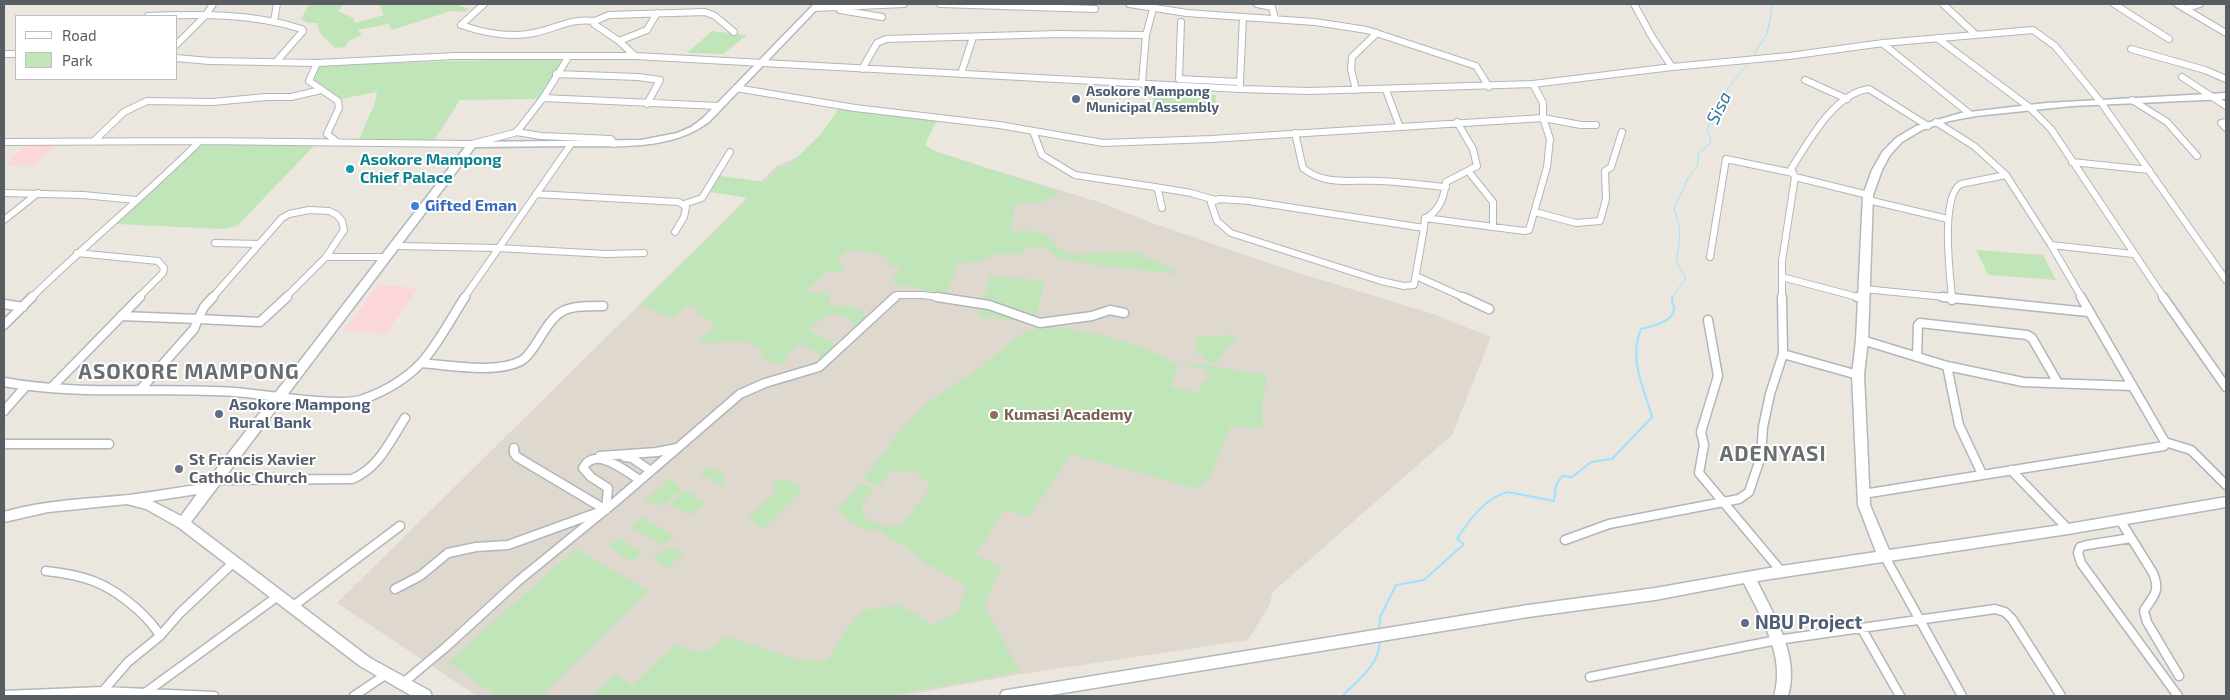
<!DOCTYPE html>
<style>
body{margin:0}
#map{position:relative;width:2230px;height:700px;overflow:hidden;background:#ece7de;font-family:"Exo 2",sans-serif}
canvas{display:block}
.frame{position:absolute;inset:0;border:5px solid #575d60;pointer-events:none}
.legend{position:absolute;left:15px;top:15px;width:162px;height:65px;box-sizing:border-box;background:#fff;border:1px solid #bcbebf;margin:0;padding:6px 9px;list-style:none;font-size:15px;color:#575d60}
.legend li{display:flex;align-items:center;gap:10px;height:25px}
.legend b{width:25px;border:1px solid #bcbebf}
</style>
<div id="map">
<canvas width="2230" height="700"></canvas>
<div class="frame"></div>
<ul class="legend">
<li><b style="height:6px;background:#fff"></b>Road</li>
<li><b style="height:14px;background:#c0e5b9"></b>Park</li>
</ul>
</div>
<script>
const c = document.querySelector('canvas').getContext('2d');
c.lineJoin = 'round';
function fill(path, color) {
  c.fillStyle = color;
  c.fill(path, 'evenodd');
}
function strokePath(path, color, width, dash) {
  c.strokeStyle = color;
  c.lineWidth = width;
  c.lineCap = dash ? 'butt' : 'round';
  c.setLineDash(dash || []);
  c.stroke(path);
}
function write(font, color, halo, rows, align = 'center') {
  c.font = font + ' "Exo 2",sans-serif';
  c.lineWidth = 4;
  c.setLineDash([]);
  c.textBaseline = 'middle';
  c.strokeStyle = halo;
  c.fillStyle = color;
  for (const [text, x, y, turn = 0] of rows) {
    c.save();
    c.translate(x, y);
    c.rotate((+turn || 0) * Math.PI / 180);
    c.textAlign = isNaN(turn) ? turn : align;
    if (halo) c.strokeText(text, 0, 0);
    c.fillText(text, 0, 0);
    c.restore();
  }
}
fill(new Path2D(`
 M 798,157 L 994,170 L 1102,203 L 1155,224 L 1286,269 L 1433,314 L 1491,337 L 1452,435 L 1273,592 L 1269,606 L 1248,640 L 1015,675 L 901,696 L 477,696 L 337,603 L 731,214 L 776,166 Z`), '#ded8cf');
fill(new Path2D(`
 M 27,144 L 57,144 L 34,165 L 6,165 Z
 M 378,285 L 418,288 L 386,334 L 345,330 Z`), '#fbd7da');
fill(new Path2D(`
 M 307,4 L 344,4 L 338,11 L 353,18 L 355,23 L 384,15 L 379,4 L 454,4 L 469,9 L 465,12 L 451,11 L 392,30 L 388,24 L 358,30 L 362,35 L 349,41 L 345,47 L 335,48 C 327,40 317,34 318,23 L 308,23 L 301,19 L 308,6 Z
 M 712,31 L 747,35 L 723,54 L 687,53 Z
 M 563,58 L 540,99 L 460,100 L 433,142 L 358,141 L 375,103 L 377,92 L 341,99 L 317,85 L 313,75 L 321,65 Z
 M 1155,91 L 1216,95 L 1215,112 L 1152,109 Z
 M 839,108 L 937,120 L 925,145 L 935,151 L 1061,192 L 1046,201 L 1014,205 L 1011,231 L 1035,231 L 1050,237 C 1064,263 1089,253 1114,252 C 1124,251 1135,253 1145,254 L 1146,258 L 1159,262 L 1178,274 L 1089,264 L 1057,257 L 1045,248 L 1024,248 L 1022,255 L 996,254 L 982,261 L 958,264 L 946,295 L 928,293 L 915,286 L 901,287 L 892,281 L 901,267 L 889,265 L 886,256 L 871,252 L 847,250 L 837,262 L 845,267 L 842,272 L 828,271 L 806,291 L 830,295 L 828,306 L 850,306 L 863,312 L 869,325 L 857,328 C 840,307 825,310 810,331 L 842,348 L 839,355 L 821,361 L 818,352 L 799,343 L 786,356 L 788,361 C 780,369 769,360 760,356 L 763,351 C 741,331 716,350 698,340 L 714,328 L 710,320 L 699,313 L 698,309 L 688,306 L 671,318 L 640,305 L 749,198 L 710,192 L 720,176 L 766,182 L 778,168 L 788,166 L 822,133 Z
 M 202,143 L 315,145 L 237,226 L 223,229 L 116,224 Z
 M 1976,250 L 2043,255 L 2056,280 L 1988,275 Z
 M 990,276 L 1045,281 L 1035,322 L 978,317 Z
 M 1043,325 C 1089,331 1137,340 1178,365 L 1171,387 L 1199,393 L 1203,380 L 1210,380 L 1210,377 L 1206,376 L 1207,370 L 1187,366 L 1188,364 L 1205,365 L 1267,375 L 1262,409 L 1263,428 L 1231,426 L 1209,478 L 1197,489 L 1071,454 L 1029,517 L 1004,510 L 975,556 L 1002,567 L 984,605 L 1020,672 L 886,696 L 591,696 L 617,674 L 632,685 L 677,643 C 700,658 706,654 725,636 L 795,659 L 827,661 L 848,628 L 863,610 L 900,605 L 933,625 L 958,612 L 966,586 L 926,563 L 901,543 L 890,539 L 883,532 L 864,529 L 850,522 L 838,510 L 860,484 L 874,489 L 861,505 L 863,507 L 862,510 L 866,514 L 863,518 L 888,527 L 903,524 L 931,487 L 927,485 L 929,481 L 919,477 L 920,474 L 909,470 L 907,473 L 892,470 L 879,486 L 863,480 C 881,456 899,430 921,409 C 939,392 963,381 983,365 C 1003,350 1018,331 1043,325 Z
 M 1227,335 L 1237,337 L 1216,362 L 1217,364 L 1206,362 L 1202,354 L 1196,353 L 1196,337 Z
 M 707,467 L 723,473 L 725,488 L 700,474 Z
 M 670,479 L 683,488 L 662,506 L 654,502 L 650,505 L 644,502 Z
 M 779,479 L 790,481 L 799,486 L 800,492 L 763,529 L 748,518 L 777,491 L 772,482 Z
 M 685,490 L 706,503 L 690,515 L 669,505 Z
 M 642,517 L 675,537 L 663,545 L 631,528 Z
 M 619,538 L 642,553 L 632,562 L 609,547 Z
 M 670,546 L 684,553 L 667,569 L 653,558 Z
 M 576,549 L 649,591 L 541,696 L 496,696 L 448,662 Z`), '#c0e5b9');
strokePath(new Path2D(`
 M 1752,58 L 1767,34 L 1773,4
 M 1672,298 L 1686,278 L 1676,261 C 1680,241 1682,228 1674,209 L 1688,178 L 1698,165 L 1698,154 L 1710,143 L 1711,138 L 1707,132 L 1710,121 L 1722,108 L 1723,97 L 1729,87 L 1749,62`), '#9be3ff', 1);
strokePath(new Path2D(`
 M 1379,631 L 1380,617 L 1396,585 L 1424,580 L 1464,544 L 1457,539 C 1469,520 1485,498 1508,492 L 1554,501 L 1556,485 L 1562,476 L 1572,477 L 1591,462 L 1612,459 L 1652,417 C 1644,387 1628,360 1641,329 C 1650,327 1674,322 1674,309 C 1674,304 1671,302 1672,297
 M 1342,696 C 1359,679 1380,665 1380,639`), '#9be3ff', 2);
const streetFar1 = new Path2D(`
 M 484,4 L 461,25 C 484,33 510,38 534,33 C 558,28 570,18 595,21
 M 940,4 L 1095,9
 M 1129,4 L 1187,13 L 1243,17 L 1240,82
 M 1257,4 L 1272,7 L 1275,19
 M 1634,4 L 1652,37 L 1672,67
 M 1943,4 L 1975,34
 M 2114,4 L 2169,39
 M 2177,4 L 2226,33
 M 815,8 L 904,4
 M 2187,8 L 2200,4
 M 840,10 L 882,17
 M 148,16 C 200,14 252,13 302,29 L 303,31 L 276,62
 M 1243,17 L 1315,22 L 1367,30 L 1476,66 L 1489,87
 M 274,21 L 277,4
 M 1181,22 L 1179,79 L 1240,82 L 1240,87
 M 1937,38 L 2029,107 L 2051,129 L 2164,298
 M 619,41 L 647,30 L 657,13
 M 1882,43 L 1970,114
 M 176,45 L 206,15 L 213,4
 M 2131,49 L 2205,70 L 2226,79
 M 4,54 L 16,54
 M 635,56 L 619,41 L 594,24 L 595,21 L 609,15 L 705,12 L 715,16 L 734,32
 M 176,58 L 210,61 L 317,63 L 455,56 L 635,56 L 1240,89 L 1309,91 L 1533,84 L 1672,67 L 1789,56 L 1883,43 L 2033,30 L 2055,46 L 2100,101 L 2226,280
 M 317,63 L 309,81 L 338,101 L 339,108 L 327,134 L 336,141
 M 862,69 L 877,43 L 886,39 L 1058,34 L 1146,35
 M 556,74 L 638,77 L 660,80 L 647,104
 M 961,74 L 973,37
 M 2182,77 L 2226,106
 M 1805,80 L 1847,99
 M 1142,83 L 1146,35 L 1153,9
 M 736,88 L 855,108 L 999,125 L 1103,143 L 1211,139 L 1543,118 L 1581,125 L 1596,125
 M 1356,90 L 1351,69 L 1352,57 L 1377,33
 M 1386,90 L 1399,125
 M 543,98 L 719,106
 M 2132,100 L 2167,122 L 2197,156
 M 1936,122 L 1974,146 L 2006,175 L 2051,245 L 2082,298
 M 2226,122 L 2221,123 L 2226,128
 M 1033,131 L 1042,155 L 1075,175 L 1155,187 L 1158,190 L 1162,208
 M 516,132 L 541,136 L 611,139 L 614,144
 M 1295,133 L 1303,168 C 1326,187 1353,179 1381,181 C 1402,182 1424,185 1446,187
 M 4,142 L 200,141 L 472,144 L 514,133 L 519,129 L 543,98 L 569,56
 M 93,142 L 124,112 L 147,101 L 213,102 L 266,97 L 291,97 L 321,90
 M 2072,162 L 2149,170
 M 1469,172 L 1493,202 L 1493,227
 M 1795,177 L 1868,195
 M 1155,187 L 1191,193 L 1215,200
 M 4,193 L 83,195 L 136,200
 M 536,194 L 679,202 L 686,207 L 684,217 L 675,232
 M 1219,199 L 1249,201 L 1424,228 L 1414,285 L 1404,286 L 1381,281 L 1231,233 L 1217,221 L 1211,203 Z
 M 1868,200 L 1948,219
 M 684,204 L 702,198 L 730,152
 M 1535,212 L 1576,223 L 1600,221 L 1606,199 L 1605,171 L 1611,167 L 1622,132
 M 1425,218 L 1524,231 L 1529,230 L 1547,167 L 1550,139 L 1543,118 L 1543,103 L 1533,84
 M 1426,218 C 1440,210 1444,197 1446,182 L 1477,166 L 1473,149 L 1457,122
 M 4,220 L 38,193
 M 1424,228 L 1425,218
 M 215,243 L 259,244
 M 2051,245 L 2133,254
 M 397,246 L 498,248 L 606,254 L 644,253
 M 77,253 L 158,261 L 164,268 L 163,273 L 138,298
 M 326,257 L 387,257
 M 1710,257 L 1726,159 L 1793,173
 M 1416,276 L 1465,298
 M 1782,277 L 1861,298
 M 1864,289 L 1955,298
 M 31,298 C 86,244 146,195 200,141
 M 212,298 L 282,218 L 289,214 L 309,210 L 329,211 L 337,215 L 342,221 L 344,230 L 326,257 L 285,298
 M 464,298 L 571,144
 M 893,298 L 897,295 L 923,295 L 945,298
 M 1782,298 L 1782,261 L 1795,177 L 1791,169 C 1808,143 1834,93 1869,89 L 1928,126
 M 1952,298 C 1950,275 1940,196 1961,184 L 2006,175`);
const street = new Path2D(`
 M 937,297 L 989,305 L 1040,323 L 1092,316 L 1110,310 L 1124,313
 M 1463,297 L 1489,309
 M 1857,297 L 1864,299
 M 1943,297 L 2088,312
 M 1952,297 L 1952,300
 M 2163,297 L 2226,387
 M 4,304 L 23,307
 M 121,316 L 198,319
 M 198,319 L 260,322 L 287,297
 M 198,319 L 204,307 L 213,297
 M 1708,320 L 1718,376 L 1701,432 L 1704,445 L 1699,473 L 1781,571
 M 4,325 L 32,297
 M 1862,340 L 1947,366 L 2023,382 L 2132,386
 M 1783,354 L 1858,375
 M 1917,357 L 1918,325 L 1920,323 L 2027,335 L 2032,338 L 2058,383
 M 421,363 C 448,365 496,374 521,361 C 527,358 532,350 536,344 C 558,308 561,306 603,306
 M 1947,366 L 1959,425 L 1982,474
 M 4,382 C 80,396 158,387 235,392 C 263,394 341,408 363,399 C 384,392 406,379 421,363 C 437,346 452,317 465,297
 M 52,387 L 140,297
 M 140,390 L 194,329 L 198,319
 M 4,411 L 26,386
 M 2165,442 L 2191,450 L 2226,485
 M 4,444 L 109,444
 M 514,448 L 514,453 L 517,457 L 606,510 L 608,488 L 591,477 L 583,468 C 595,445 625,471 640,480
 M 600,456 L 657,452 L 677,448
 M 625,457 L 632,458 L 651,471
 M 2011,470 L 2068,529
 M 215,480 L 352,479 C 379,468 390,441 405,418
 M 1863,494 L 2164,446 L 2165,442 L 2081,297
 M 2120,520 L 2153,573 C 2161,593 2153,595 2144,611 L 2147,622 L 2179,676
 M 2131,538 L 2087,545 L 2080,547 L 2078,553 L 2081,563 L 2178,696
 M 1565,540 L 1609,524 L 1739,499 L 1749,492 L 1761,456 L 1763,427 L 1770,394 L 1783,354 L 1782,297
 M 1885,557 L 1962,696
 M 46,571 C 85,575 108,583 137,609 C 146,617 154,625 160,636
 M 395,589 L 420,576 L 448,553 L 476,547 L 508,545 L 599,512
 M 292,607 L 400,526
 M 1862,629 L 1900,696
 M 1590,677 L 1777,640 L 1995,609 L 2005,612 L 2012,619 L 2061,696
 M 403,683 L 446,647 L 517,582 L 615,502 L 740,394 L 765,383 L 819,367 L 895,297
 M 103,691 L 128,662 L 160,636 L 180,613 L 234,562
 M 145,693 L 278,596
 M 4,695 L 103,691 L 214,696
 M 354,696 L 385,675`);
const secondary = new Path2D(`
 M 814,4 L 822,4 L 709,122 C 670,151 618,146 571,146 C 539,146 507,147 475,147 L 191,522 L 370,658 L 430,691 L 432,696 L 412,696 L 360,666 L 178,527 L 146,509 L 127,504 L 48,512 L 4,522 L 4,512 C 45,500 87,499 129,495 C 154,492 180,487 205,484 L 469,142 L 641,140 L 677,133 L 691,127 L 703,118 ZM 197,494 L 181,516 L 152,501 Z
 M 2226,93 L 2226,99 L 2072,106 L 1976,116 L 1949,121 L 1922,130 L 1902,142 L 1890,155 L 1882,170 L 1873,195 L 1868,340 L 1864,375 L 1870,505 L 1889,550 L 2068,524 L 2226,497 L 2226,507 L 2068,534 L 1757,581 C 1774,616 1800,656 1788,696 L 1774,696 C 1786,656 1761,618 1744,583 L 1655,600 L 1528,617 L 1045,696 L 1000,696 L 1002,691 L 1007,690 L 1528,605 L 1655,588 L 1781,566 L 1876,552 L 1858,505 L 1852,375 L 1856,340 L 1863,195 L 1872,170 L 1883,151 L 1896,138 L 1916,126 L 1961,113 L 2046,103 Z`);
strokePath(streetFar1, '#b2b6ba', 8);
strokePath(street, '#b2b6ba', 11);
strokePath(secondary, '#b2b8bc', 3);
strokePath(streetFar1, '#fff', 6);
strokePath(street, '#fff', 8);
fill(secondary, '#fff');
for (const [x, y, r, color] of [
 [1076,99,5,"#5c6f8a"],
 [350,169,5,"#0f9aa8"],
 [415,206,5,"#3f7fe0"],
 [219,414,5,"#5c6f8a"],
 [994,415,5,"#8d6e63"],
 [179,469,5,"#6b7280"],
 [1745,623,5,"#5c6f8a"]
]) {
  const dot = new Path2D();
  dot.arc(x, y, r, 0, 2 * Math.PI);
  c.fillStyle = color;
  c.fill(dot);
  strokePath(dot, '#fff', 2);
}
write('bold 14px', '#4e5e75', '#fff', [
 ["Asokore Mampong",1086,91],
 ["Municipal Assembly",1086,107]
], 'left');
write('bold 16px', '#0d838f', '#fff', [
 ["Asokore Mampong",360,160],
 ["Chief Palace",360,178]
], 'left');
write('bold 16px', '#366cbe', '#fff', [
 ["Gifted Eman",425,206]
], 'left');
write('bold 16px', '#4e5e75', '#fff', [
 ["Asokore Mampong",229,405],
 ["Rural Bank",229,423]
], 'left');
write('bold 16px', '#785e54', '#fff', [
 ["Kumasi Academy",1004,415]
], 'left');
write('bold 16px', '#5b616d', '#fff', [
 ["St Francis Xavier",189,460],
 ["Catholic Church",189,478]
], 'left');
write('italic 18px', '#3379a1', '#fff', [
 ["Sisa",1719,108,-64]
]);
write('bold 19px', '#4e5e75', '#fff', [
 ["NBU Project",1755,623]
], 'left');
c.letterSpacing = '1px';
write('bold 21px', '#686f72', '#fff', [
 ["ASOKORE MAMPONG",189,372],
 ["ADENYASI",1773,454]
]);
c.letterSpacing = '0px';
</script>
